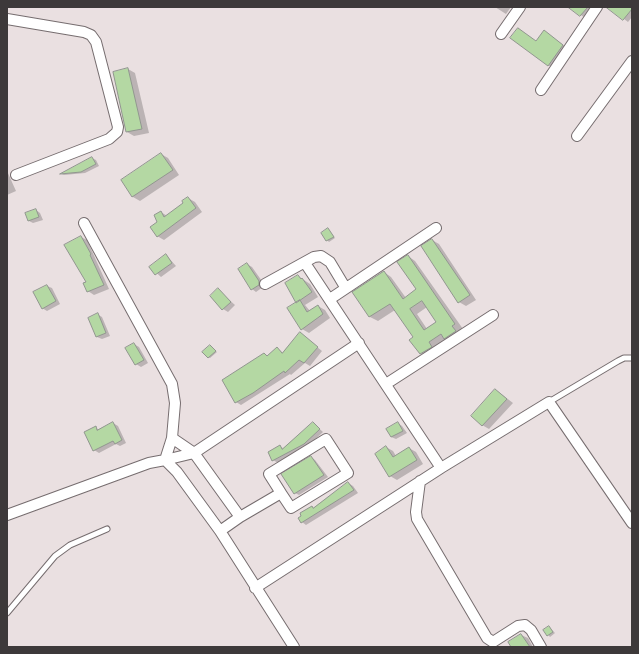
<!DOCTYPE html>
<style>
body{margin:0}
#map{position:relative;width:639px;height:654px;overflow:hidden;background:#eae0e1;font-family:"Noto Sans",sans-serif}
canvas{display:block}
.frame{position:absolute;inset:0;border:8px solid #3d393a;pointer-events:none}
</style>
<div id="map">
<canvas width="639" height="654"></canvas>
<div class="frame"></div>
</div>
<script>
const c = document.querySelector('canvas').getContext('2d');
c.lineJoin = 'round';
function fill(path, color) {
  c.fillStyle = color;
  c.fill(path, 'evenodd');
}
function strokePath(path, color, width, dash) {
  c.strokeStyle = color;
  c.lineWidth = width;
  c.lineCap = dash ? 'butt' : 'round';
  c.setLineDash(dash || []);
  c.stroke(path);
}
fill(new Path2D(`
 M 495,7 L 511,7 L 506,14 Z
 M 570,7 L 594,7 L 585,18 Z
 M 608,7 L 632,7 L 632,17 L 628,22 Z
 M 551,36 L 570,50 L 555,70 L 548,65 L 536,42 Z
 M 128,69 L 135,73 L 149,133 L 134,136 L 127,132 L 114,72 Z
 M 161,154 L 168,158 L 179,175 L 140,201 L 133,197 L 122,180 Z
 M 92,158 L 96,160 L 99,166 L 85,173 L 64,175 L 61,174 Z
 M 7,171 L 16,191 L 7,195 Z
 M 188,198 L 195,202 L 202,212 L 164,240 L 157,236 L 161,212 L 167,216 L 184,203 Z
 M 36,210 L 40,213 L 43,220 L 33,223 L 29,221 Z
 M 328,229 L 335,238 L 329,242 L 327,240 Z
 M 81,237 L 87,240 L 109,289 L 94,295 L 88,291 Z
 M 432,240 L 439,244 L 476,300 L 466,306 L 459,302 Z
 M 166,255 L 176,266 L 161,277 L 150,267 Z
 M 408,256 L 415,261 L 463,329 L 429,358 L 421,353 L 414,337 L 395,310 L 378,321 L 370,317 L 354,292 L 384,272 L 391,277 L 406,298 L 417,290 ZM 427,307 L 438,322 L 427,329 L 417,314 Z
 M 247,264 L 252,267 L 264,284 L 263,287 L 256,292 L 252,289 Z
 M 298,276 L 310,284 L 318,297 L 305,305 L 310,311 L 318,306 L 325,310 L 330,318 L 309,333 L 302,329 L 289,309 L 298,303 Z
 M 47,286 L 52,288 L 60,304 L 47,311 L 42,308 Z
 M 218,290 L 235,305 L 228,312 L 223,309 Z
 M 97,314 L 102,317 L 110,336 L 102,339 L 97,337 L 89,318 Z
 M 300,333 L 322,351 L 310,366 L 305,363 L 291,375 L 290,374 L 241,405 L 236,402 L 265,354 L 268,356 L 277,348 L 283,353 Z
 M 134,344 L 139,347 L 148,363 L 141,367 L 136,364 Z
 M 210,346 L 217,352 L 210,358 L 208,357 Z
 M 496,390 L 513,403 L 489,429 L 482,425 Z
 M 113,423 L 118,426 L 126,443 L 120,446 L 116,444 L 99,453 L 94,450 L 96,428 L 100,430 Z
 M 313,423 L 323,432 L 308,446 L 278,463 L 273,460 L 280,446 L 284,449 Z
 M 398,423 L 402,426 L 407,433 L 396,439 L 391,437 Z
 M 386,447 L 393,451 L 396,456 L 409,448 L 416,452 L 423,464 L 397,480 L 390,476 Z
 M 311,457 L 315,460 L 328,477 L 299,495 L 295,493 Z
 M 348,483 L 353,486 L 358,493 L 306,525 L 302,522 L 312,507 L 314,508 Z
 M 549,627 L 555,633 L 550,637 L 544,630 Z
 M 521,635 L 528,638 L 533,647 L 512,647 Z`), '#0003');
const building = new Path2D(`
 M 568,7 L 588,7 L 580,16 Z
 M 606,7 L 632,7 L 632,9 L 623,20 Z
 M 518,28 L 536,41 L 544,30 L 563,45 L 548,66 L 510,38 Z
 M 128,68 L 142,129 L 126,132 L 113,72 Z
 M 161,153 L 173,170 L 132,197 L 121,180 Z
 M 92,157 L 96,164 L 81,172 L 60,174 Z
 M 188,197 L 196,208 L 157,237 L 150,227 L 157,222 L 154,215 L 161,211 L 164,217 L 183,203 L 182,201 Z
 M 36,209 L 39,217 L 28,221 L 25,213 Z
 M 328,228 L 334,237 L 326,241 L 321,233 Z
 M 81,236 L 91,254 L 90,255 L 104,285 L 87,292 L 83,283 L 86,282 L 64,245 Z
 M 432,239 L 470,295 L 458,303 L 421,246 Z
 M 166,254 L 172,263 L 155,275 L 149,267 Z
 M 408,255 L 455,324 L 452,326 L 456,331 L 444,339 L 441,334 L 429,342 L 432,347 L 420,354 L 409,340 L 413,337 L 390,304 L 369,317 L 352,292 L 384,271 L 403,299 L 416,289 L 397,262 ZM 422,301 L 436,322 L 424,330 L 410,309 Z
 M 247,263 L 259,281 L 259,285 L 251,290 L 238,269 Z
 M 298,275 L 301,279 L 302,278 L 312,292 L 296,303 L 285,283 Z
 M 47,285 L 56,301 L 42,309 L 33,292 Z
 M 218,288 L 231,302 L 222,310 L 210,296 Z
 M 300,300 L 307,312 L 318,305 L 323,314 L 301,330 L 287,308 Z
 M 98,313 L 106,333 L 96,337 L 88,318 Z
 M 300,332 L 318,347 L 304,363 L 299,360 L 285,373 L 284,371 L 253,393 L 235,403 L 222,380 L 264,353 L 267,356 L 277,347 L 282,353 Z
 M 134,343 L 144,360 L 135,365 L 125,348 Z
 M 210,345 L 216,351 L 208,358 L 202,352 Z
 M 495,389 L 507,399 L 482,426 L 471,416 Z
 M 113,422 L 122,440 L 115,444 L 113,441 L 93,451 L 84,432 L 96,426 L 97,430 Z
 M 313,422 L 320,429 L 304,444 L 272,461 L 268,452 L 280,445 L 282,449 Z
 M 398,422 L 403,431 L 391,437 L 386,429 Z
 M 386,446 L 393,457 L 409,447 L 417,460 L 389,477 L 375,454 Z
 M 311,456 L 324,475 L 294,494 L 281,474 Z
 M 348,482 L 354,490 L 301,523 L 298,518 L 301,516 L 300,513 L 312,506 L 313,508 Z
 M 549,626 L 553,632 L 547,636 L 543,630 Z
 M 521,634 L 530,647 L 511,647 L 508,642 Z`);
fill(building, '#b4d8a3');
strokePath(building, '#91968f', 1);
const lane = new Path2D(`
 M 549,402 L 618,361 L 624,358 L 632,358
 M 7,613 L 55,556 L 70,545 L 107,529`);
const street = new Path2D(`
 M 7,19 L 84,32 L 91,35 L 96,42 L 118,127 L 117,132 L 109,139 L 16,175
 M 501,34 L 520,7
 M 541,90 L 597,7
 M 577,136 L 632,61
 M 84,223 L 172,384 L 175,403 L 172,438
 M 305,263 L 441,468
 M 265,284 L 314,257 L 321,256 L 330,262 L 345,287
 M 330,299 L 436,228
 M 386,384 L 493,315
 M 165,460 L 172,438 L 194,453 L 240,517 L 281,493 L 291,508 L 348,473 L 326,439 L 269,474 L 281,493
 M 165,460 L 194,453 L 359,343
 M 420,481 L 416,512 L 417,519 L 487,638 L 493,642 L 518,626 L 525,625 L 531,630 L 541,647
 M 7,515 L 149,463 L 165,460 L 177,472 L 220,531 L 294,647
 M 220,531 L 240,517
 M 255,588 L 441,468 L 549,402 L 632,523`);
strokePath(lane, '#766d6f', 7);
strokePath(street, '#766d6f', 12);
strokePath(lane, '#fff', 5);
strokePath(street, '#fff', 10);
</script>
